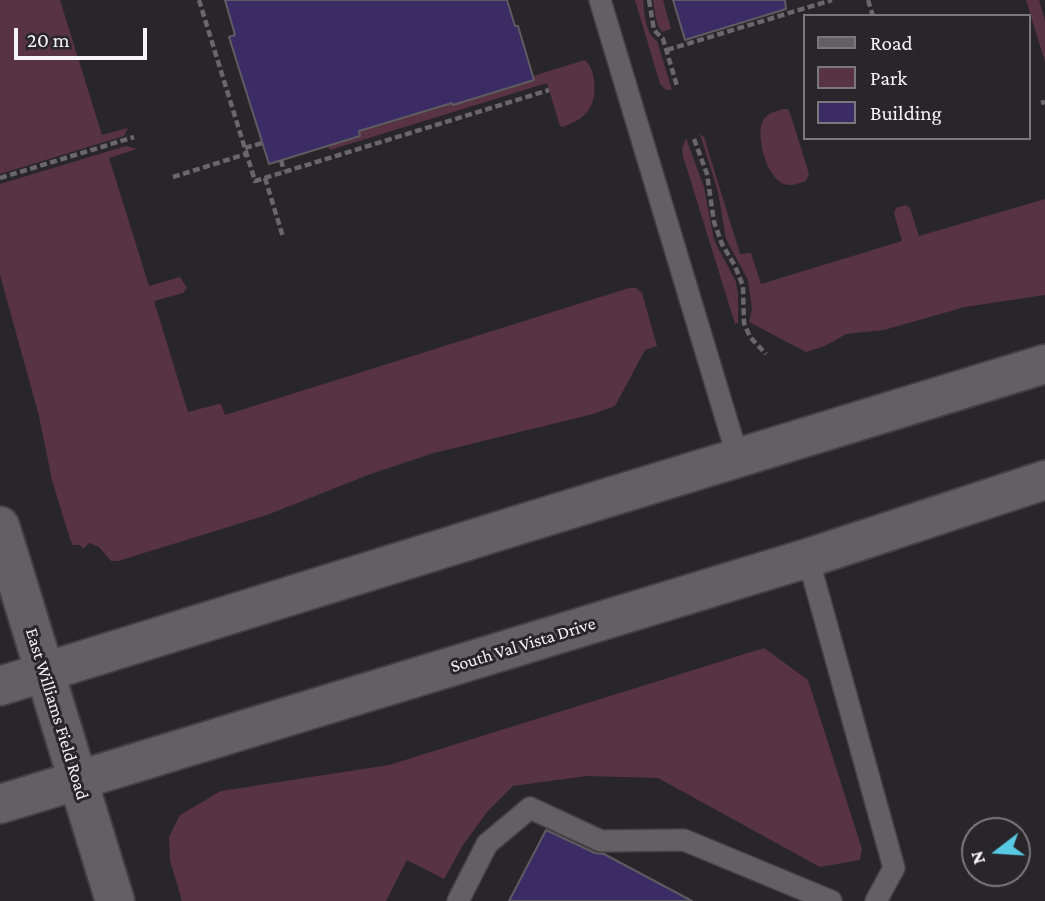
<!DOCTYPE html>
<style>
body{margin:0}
#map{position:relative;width:1045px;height:901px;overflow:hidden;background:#29262b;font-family:"Crimson Pro",serif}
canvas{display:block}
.legend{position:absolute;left:803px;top:14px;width:228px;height:126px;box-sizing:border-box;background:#29262b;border:2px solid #7b787d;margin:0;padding:9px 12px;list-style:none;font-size:21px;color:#f6f4f7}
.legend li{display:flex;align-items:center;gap:14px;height:35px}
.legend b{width:35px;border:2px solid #7b787d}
.north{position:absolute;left:961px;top:817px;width:70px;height:70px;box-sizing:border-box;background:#29262b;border:2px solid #7b787d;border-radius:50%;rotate:253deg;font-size:19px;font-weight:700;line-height:28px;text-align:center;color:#f6f4f7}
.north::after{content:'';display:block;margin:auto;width:24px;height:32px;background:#58c9e3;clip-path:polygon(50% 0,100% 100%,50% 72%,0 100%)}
.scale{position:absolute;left:14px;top:28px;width:133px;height:32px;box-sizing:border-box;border:4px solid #f6f4f7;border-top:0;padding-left:9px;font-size:21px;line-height:24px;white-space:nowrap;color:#f6f4f7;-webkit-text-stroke:5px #29262b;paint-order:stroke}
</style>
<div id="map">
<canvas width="1045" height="901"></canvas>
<ul class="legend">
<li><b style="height:9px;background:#636065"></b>Road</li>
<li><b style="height:19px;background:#583344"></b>Park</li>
<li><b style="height:19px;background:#3c2c66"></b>Building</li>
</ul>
<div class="north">N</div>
<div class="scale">20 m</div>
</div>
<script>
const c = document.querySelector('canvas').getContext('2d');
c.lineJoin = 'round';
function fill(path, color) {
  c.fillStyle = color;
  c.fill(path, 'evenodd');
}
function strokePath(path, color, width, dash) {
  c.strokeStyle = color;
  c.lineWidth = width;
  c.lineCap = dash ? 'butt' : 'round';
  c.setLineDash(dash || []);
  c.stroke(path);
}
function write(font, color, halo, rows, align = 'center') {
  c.font = font + ' "Crimson Pro",serif';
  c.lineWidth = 6;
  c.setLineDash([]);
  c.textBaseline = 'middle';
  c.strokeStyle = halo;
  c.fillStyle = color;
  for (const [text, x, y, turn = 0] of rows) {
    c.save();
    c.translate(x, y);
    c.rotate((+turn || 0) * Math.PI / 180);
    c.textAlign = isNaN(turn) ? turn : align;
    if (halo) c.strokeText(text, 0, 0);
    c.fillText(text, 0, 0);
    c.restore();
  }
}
fill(new Path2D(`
 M 0,0 L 60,0 L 102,135 L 128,128 L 124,136 L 0,174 Z
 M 635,0 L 643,0 C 645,15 645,32 657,41 L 672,90 L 666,90 L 660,84 Z
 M 653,0 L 663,0 L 671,29 L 662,32 C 655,23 655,11 653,0 Z
 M 1026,0 L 1039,0 L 1045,21 L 1045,62 Z
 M 585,60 C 597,71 598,100 587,112 C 581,120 572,123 563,127 L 560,126 L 547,83 L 330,150 L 328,145 L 359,131 L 452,103 L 453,105 L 534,80 L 533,76 Z
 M 784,109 L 788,109 L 790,113 L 809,174 L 806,181 C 799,183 791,187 784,184 C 767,179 754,133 764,119 C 769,112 777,111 784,109 Z
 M 700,134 L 704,137 L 740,254 L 751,253 L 761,284 L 902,241 L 894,213 L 896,208 L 906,205 L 910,208 L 919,236 L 1045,199 L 1045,295 L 965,307 L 884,330 L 846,334 L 825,346 L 806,352 L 749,322 L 752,309 L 748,280 L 726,239 L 718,192 Z
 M 686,138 L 704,187 L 714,240 L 736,282 L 738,295 L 738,323 L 735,324 L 683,156 L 682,148 Z
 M 126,146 L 137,149 L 109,158 L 149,286 L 180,277 L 187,288 L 183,293 L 154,301 L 188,412 L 218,404 L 221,404 L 225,415 L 629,288 L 636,288 L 642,293 L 657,346 L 645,350 L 615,406 L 593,414 L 434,453 L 368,475 L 267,515 L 118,561 L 111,561 L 99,547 L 89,543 L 83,549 L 80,545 L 73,545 L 70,539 L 52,480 L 39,416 L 0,275 L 0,184 Z
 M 764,648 L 808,680 L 862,849 L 860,860 L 820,867 L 658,778 L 587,776 L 513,786 L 487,812 L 463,845 L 444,879 L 407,860 L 386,901 L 182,901 L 170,860 L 169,837 L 180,815 L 221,791 L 389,765 Z`), '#583344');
const building = new Path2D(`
 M 225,0 L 507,0 L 515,26 L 518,26 L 534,80 L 453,105 L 452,103 L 359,131 L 360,136 L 269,164 L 229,37 L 235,35 Z
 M 673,0 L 785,0 L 786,9 L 685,40 Z
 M 546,830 L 595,853 L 604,854 L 692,901 L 509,901 Z`);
fill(building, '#3c2c66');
strokePath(building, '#5d5c61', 2);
const lane = new Path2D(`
 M 600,0 L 738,458
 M 808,558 L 894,868 L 876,901
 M 458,901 L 487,844 L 530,808 L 601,841 L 684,840 L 831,901`);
const secondary = new Path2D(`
 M 0,526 L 115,901
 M 0,686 L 528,522 L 1045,364
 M 0,804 L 808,558 L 1045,480`);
strokePath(lane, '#444145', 24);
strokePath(secondary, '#444145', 42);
strokePath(new Path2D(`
 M 199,0 L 255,181 L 549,90
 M 649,0 L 654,30 L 663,39 L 677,86
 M 868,0 L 873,16
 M 667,50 L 832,0
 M 1041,103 L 1045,102
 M 694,139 L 707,174 L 714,222 L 722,244 L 735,266 L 743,286 L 744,323 L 750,337 L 766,354
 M 245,148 L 262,143
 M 281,160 L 284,171
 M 173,177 L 246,154
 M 0,178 L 134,137
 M 265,178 L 283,237`), '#6a676c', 4.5, [7, 3.5]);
strokePath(lane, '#636065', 21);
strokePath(secondary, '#636065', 38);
write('18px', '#f6f4f7', '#29262b', [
 ["South Val Vista Drive",523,645,-17],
 ["East Williams Field Road",57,714,73]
]);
</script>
